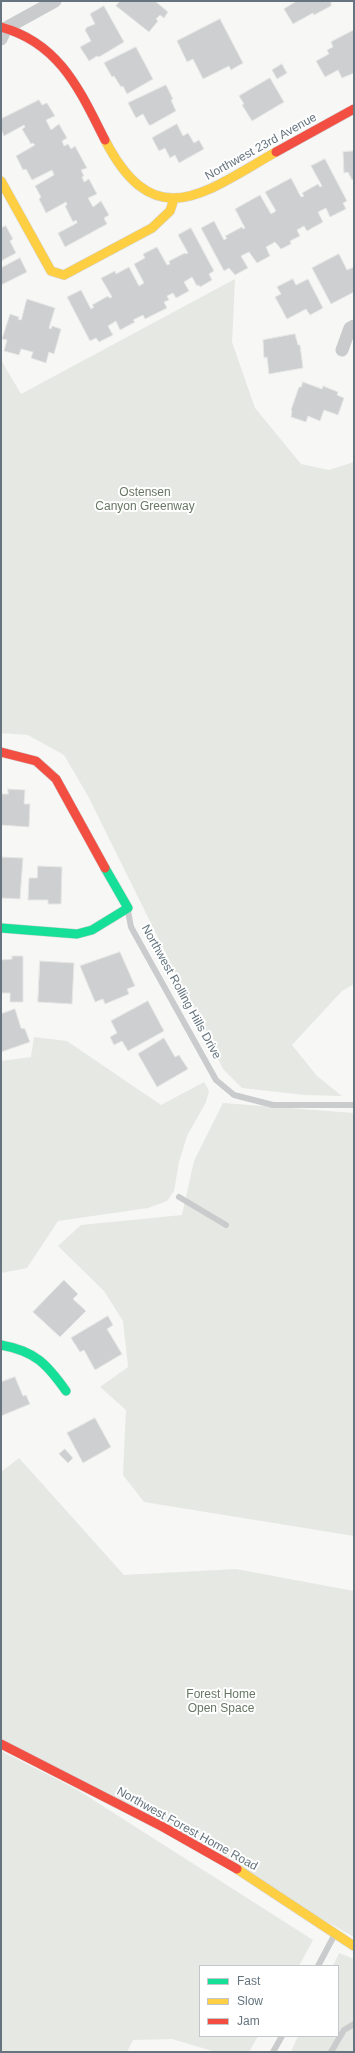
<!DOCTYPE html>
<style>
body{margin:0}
#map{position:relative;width:355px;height:2053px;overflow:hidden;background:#f7f7f6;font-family:Arial,sans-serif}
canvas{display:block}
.frame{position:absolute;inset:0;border:2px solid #65747e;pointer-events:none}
.legend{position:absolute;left:199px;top:1965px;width:140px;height:72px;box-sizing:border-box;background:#fff;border:1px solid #c1c7cb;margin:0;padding:5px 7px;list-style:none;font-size:12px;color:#65747e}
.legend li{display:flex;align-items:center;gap:8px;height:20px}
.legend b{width:20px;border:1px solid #c1c7cb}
</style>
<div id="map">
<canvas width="355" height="2053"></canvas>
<div class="frame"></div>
<ul class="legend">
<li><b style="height:5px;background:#16e098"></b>Fast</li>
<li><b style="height:5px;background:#ffcf43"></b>Slow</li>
<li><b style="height:5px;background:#f24e42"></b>Jam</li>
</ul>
</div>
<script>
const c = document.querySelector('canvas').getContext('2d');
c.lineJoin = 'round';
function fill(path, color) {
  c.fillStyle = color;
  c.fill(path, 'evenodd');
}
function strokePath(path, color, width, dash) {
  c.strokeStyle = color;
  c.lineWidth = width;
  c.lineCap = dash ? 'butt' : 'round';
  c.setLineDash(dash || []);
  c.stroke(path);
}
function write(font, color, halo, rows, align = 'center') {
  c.font = font + ' Arial,sans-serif';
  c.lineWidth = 4;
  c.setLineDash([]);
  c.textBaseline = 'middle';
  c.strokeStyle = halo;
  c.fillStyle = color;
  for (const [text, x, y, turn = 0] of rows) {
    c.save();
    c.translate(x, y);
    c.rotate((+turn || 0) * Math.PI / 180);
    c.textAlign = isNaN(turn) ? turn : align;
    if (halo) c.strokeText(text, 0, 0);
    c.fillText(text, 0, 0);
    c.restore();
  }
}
fill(new Path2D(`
 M 235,279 L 232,342 L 255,408 L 301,464 L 329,470 L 354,462 L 354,984 L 342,991 L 292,1045 L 317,1076 L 342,1096 L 305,1095 L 242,1088 L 223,1069 L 88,796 L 64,755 L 28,735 L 1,733 L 1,360 L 21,394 Z
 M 34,1037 L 67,1041 L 161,1105 L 204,1082 L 209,1091 L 206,1102 L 187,1136 L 179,1162 L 174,1191 L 167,1201 L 148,1208 L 58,1221 L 27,1268 L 1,1273 L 1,1061 L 31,1057 Z
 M 223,1103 L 354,1113 L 354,1536 L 144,1502 L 123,1475 L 126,1410 L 100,1387 L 128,1367 L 123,1321 L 104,1291 L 58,1246 L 81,1225 L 182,1215 L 194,1161 Z
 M 19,1458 L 124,1575 L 236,1569 L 354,1591 L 354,1937 L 1,1739 L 1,1472 Z
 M 1,1751 L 76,1789 L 313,1940 L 299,1966 L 200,1966 L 200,2036 L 258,2036 L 249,2052 L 216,2052 L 172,2039 L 133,2040 L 127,2052 L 1,2052 Z
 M 339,1953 L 354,1959 L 354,2052 L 291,2052 L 298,2036 L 338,2036 L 338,1966 L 333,1966 Z`), '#e6e8e3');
const building = new Path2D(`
 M 120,1 L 155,1 L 168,12 L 164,18 L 160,15 L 156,19 L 158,21 L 149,32 L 116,6 Z
 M 297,1 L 331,1 L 331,6 L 314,15 L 313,13 L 293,24 L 284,9 Z
 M 104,6 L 124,42 L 99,57 L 97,56 L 89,61 L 80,47 L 91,41 L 85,30 L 87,27 L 95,24 L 90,14 Z
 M 220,19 L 243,63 L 231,70 L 229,66 L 203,79 L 193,59 L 187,62 L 177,41 Z
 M 354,30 L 354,73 L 342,78 L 338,70 L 325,77 L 316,61 L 329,54 L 327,50 L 333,47 L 331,42 Z
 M 136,47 L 153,79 L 127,94 L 123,86 L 121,87 L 114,76 L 112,77 L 104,63 Z
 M 282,64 L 287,73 L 277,79 L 272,70 Z
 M 270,78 L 284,102 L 252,121 L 242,105 L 244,104 L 239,96 Z
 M 166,85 L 173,99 L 171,100 L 176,111 L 151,125 L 149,125 L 143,114 L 136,118 L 128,103 Z
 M 39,100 L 42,105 L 47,103 L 55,116 L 46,120 L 51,130 L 59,124 L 67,138 L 62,141 L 64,146 L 68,144 L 71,149 L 75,146 L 87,168 L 81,170 L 84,176 L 82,177 L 84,182 L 89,179 L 97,194 L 88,198 L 93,207 L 101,201 L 109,215 L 104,218 L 107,224 L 65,247 L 58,233 L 77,223 L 76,220 L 73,222 L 65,206 L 67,205 L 66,202 L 46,213 L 39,199 L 41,197 L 35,186 L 54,175 L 52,170 L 32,180 L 26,169 L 23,170 L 16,156 L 35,145 L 33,143 L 31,144 L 22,129 L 25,127 L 24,125 L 4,136 L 1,129 L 1,119 Z
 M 177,124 L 183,136 L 188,133 L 194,143 L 199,140 L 204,149 L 179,163 L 175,155 L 170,158 L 165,148 L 159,151 L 152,138 Z
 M 354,151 L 354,179 L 352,180 L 348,172 L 344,173 L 343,152 Z
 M 325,159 L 347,201 L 343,203 L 346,209 L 330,217 L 326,208 L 318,212 L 323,222 L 307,231 L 304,226 L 297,230 L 300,236 L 290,241 L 291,244 L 281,249 L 275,242 L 266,247 L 270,256 L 257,263 L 249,252 L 241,256 L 248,268 L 235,275 L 229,268 L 224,271 L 201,228 L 214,221 L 224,240 L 227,238 L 225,236 L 242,227 L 243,229 L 245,228 L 235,209 L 260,195 L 271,214 L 276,211 L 265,192 L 291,178 L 301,197 L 304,196 L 302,193 L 318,184 L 320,187 L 322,186 L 311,166 Z
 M 6,226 L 13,239 L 10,241 L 16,253 L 1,261 L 1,228 Z
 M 191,228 L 214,271 L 209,274 L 212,280 L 200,287 L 199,285 L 197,286 L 192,277 L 184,282 L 189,291 L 176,298 L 173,293 L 167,296 L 169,300 L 164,302 L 167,308 L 145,319 L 143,315 L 133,320 L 135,322 L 120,330 L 116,321 L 108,326 L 113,335 L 99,342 L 96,338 L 90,341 L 67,297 L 81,290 L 91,309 L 94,307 L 92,305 L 108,296 L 109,298 L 112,297 L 101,278 L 115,271 L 116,274 L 129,267 L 139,286 L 144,283 L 134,264 L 145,258 L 143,254 L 157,247 L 167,265 L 170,264 L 169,261 L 185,253 L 186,254 L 188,253 L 178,235 Z
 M 339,254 L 347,270 L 354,267 L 354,292 L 331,304 L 312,268 Z
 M 20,258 L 27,272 L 1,285 L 1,268 Z
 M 293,279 L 296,285 L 308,279 L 323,308 L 310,315 L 306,309 L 287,319 L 275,297 L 281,294 L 277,287 Z
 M 27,299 L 55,308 L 49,328 L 51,329 L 52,326 L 61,329 L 54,354 L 49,352 L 46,363 L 31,358 L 33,352 L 21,349 L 19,355 L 4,351 L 7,340 L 2,339 L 10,314 L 19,317 L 18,319 L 21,320 Z
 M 295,334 L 298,345 L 300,345 L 303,368 L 269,374 L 267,357 L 264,358 L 263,340 Z
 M 303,382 L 322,389 L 323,386 L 338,392 L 337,395 L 344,398 L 338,415 L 324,410 L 320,421 L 308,416 L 306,422 L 291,417 L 292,411 L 291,410 L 299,387 L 301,387 Z
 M 8,789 L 25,790 L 24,804 L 30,804 L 29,827 L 1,825 L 1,794 L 8,794 Z
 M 1,857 L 23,858 L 20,899 L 1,898 Z
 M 38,866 L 62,867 L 61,904 L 48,904 L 48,900 L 28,900 L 29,878 L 37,878 Z
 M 120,952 L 135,986 L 127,989 L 129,994 L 105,1004 L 103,999 L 95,1002 L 80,966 Z
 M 12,956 L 23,956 L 23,1002 L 10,1002 L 10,993 L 1,993 L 1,960 L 12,959 Z
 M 40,961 L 74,963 L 72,1004 L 38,1002 Z
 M 148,1001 L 164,1031 L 128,1051 L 122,1041 L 114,1045 L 110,1037 L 117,1033 L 111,1021 Z
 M 15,1009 L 21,1028 L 25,1029 L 30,1042 L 1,1052 L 1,1014 Z
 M 164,1038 L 175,1057 L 179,1055 L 188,1069 L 157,1087 L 138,1054 Z
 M 64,1280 L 78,1294 L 73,1299 L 86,1311 L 60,1337 L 33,1312 Z
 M 108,1316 L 113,1325 L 107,1329 L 122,1354 L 95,1370 L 84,1350 L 80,1352 L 71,1338 Z
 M 15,1377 L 23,1396 L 26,1395 L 30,1404 L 1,1416 L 1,1382 Z
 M 95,1418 L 111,1447 L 83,1463 L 67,1433 Z
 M 65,1449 L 73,1458 L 68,1463 L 59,1454 Z`);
fill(building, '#cecfd0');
strokePath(building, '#e6e6e6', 1);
const fast = new Path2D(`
 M 1,928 L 77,934 L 92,930 L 128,908 L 105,868
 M 1,1345 C 35,1351 47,1364 66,1391`);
const slow = new Path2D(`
 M 105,140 C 155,237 205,192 276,152
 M 1,181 L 51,271 L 64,275 L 152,228 L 170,211 L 174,199
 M 237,1869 L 354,1946`);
const jam = new Path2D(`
 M 1,27 C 60,43 80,91 105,140
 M 276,152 L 354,109
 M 1,752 L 36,761 L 56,779 L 105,868
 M 1,1744 L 163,1827 L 237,1869`);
strokePath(fast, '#d2d3d4', 10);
strokePath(slow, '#d2d3d4', 10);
strokePath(jam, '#d2d3d4', 10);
strokePath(new Path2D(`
 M 128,911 L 131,927 L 216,1080 L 234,1095 L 273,1105 L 354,1105
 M 179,1197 L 226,1225
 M 318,1966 L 335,1934
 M 273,2052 L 282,2036
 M 331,2052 L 344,2030 L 354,2024`), '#c9cbcc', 6);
strokePath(new Path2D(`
 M 1,39 L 6,28 L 55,1
 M 342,350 L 350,328 L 354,326`), '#c9cbcc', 13);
strokePath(fast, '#16e098', 9);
strokePath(slow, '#ffcf43', 9);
strokePath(jam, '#f24e42', 9);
write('12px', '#65747e', '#fff', [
 ["Northwest 23rd Avenue",261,147,-29],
 ["Northwest Rolling Hills Drive",181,992,61],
 ["Northwest Forest Home Road",187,1829,29]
]);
write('12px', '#677763', '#fff', [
 ["Ostensen",145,493],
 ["Canyon Greenway",145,507],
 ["Forest Home",221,1695],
 ["Open Space",221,1709]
]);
</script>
